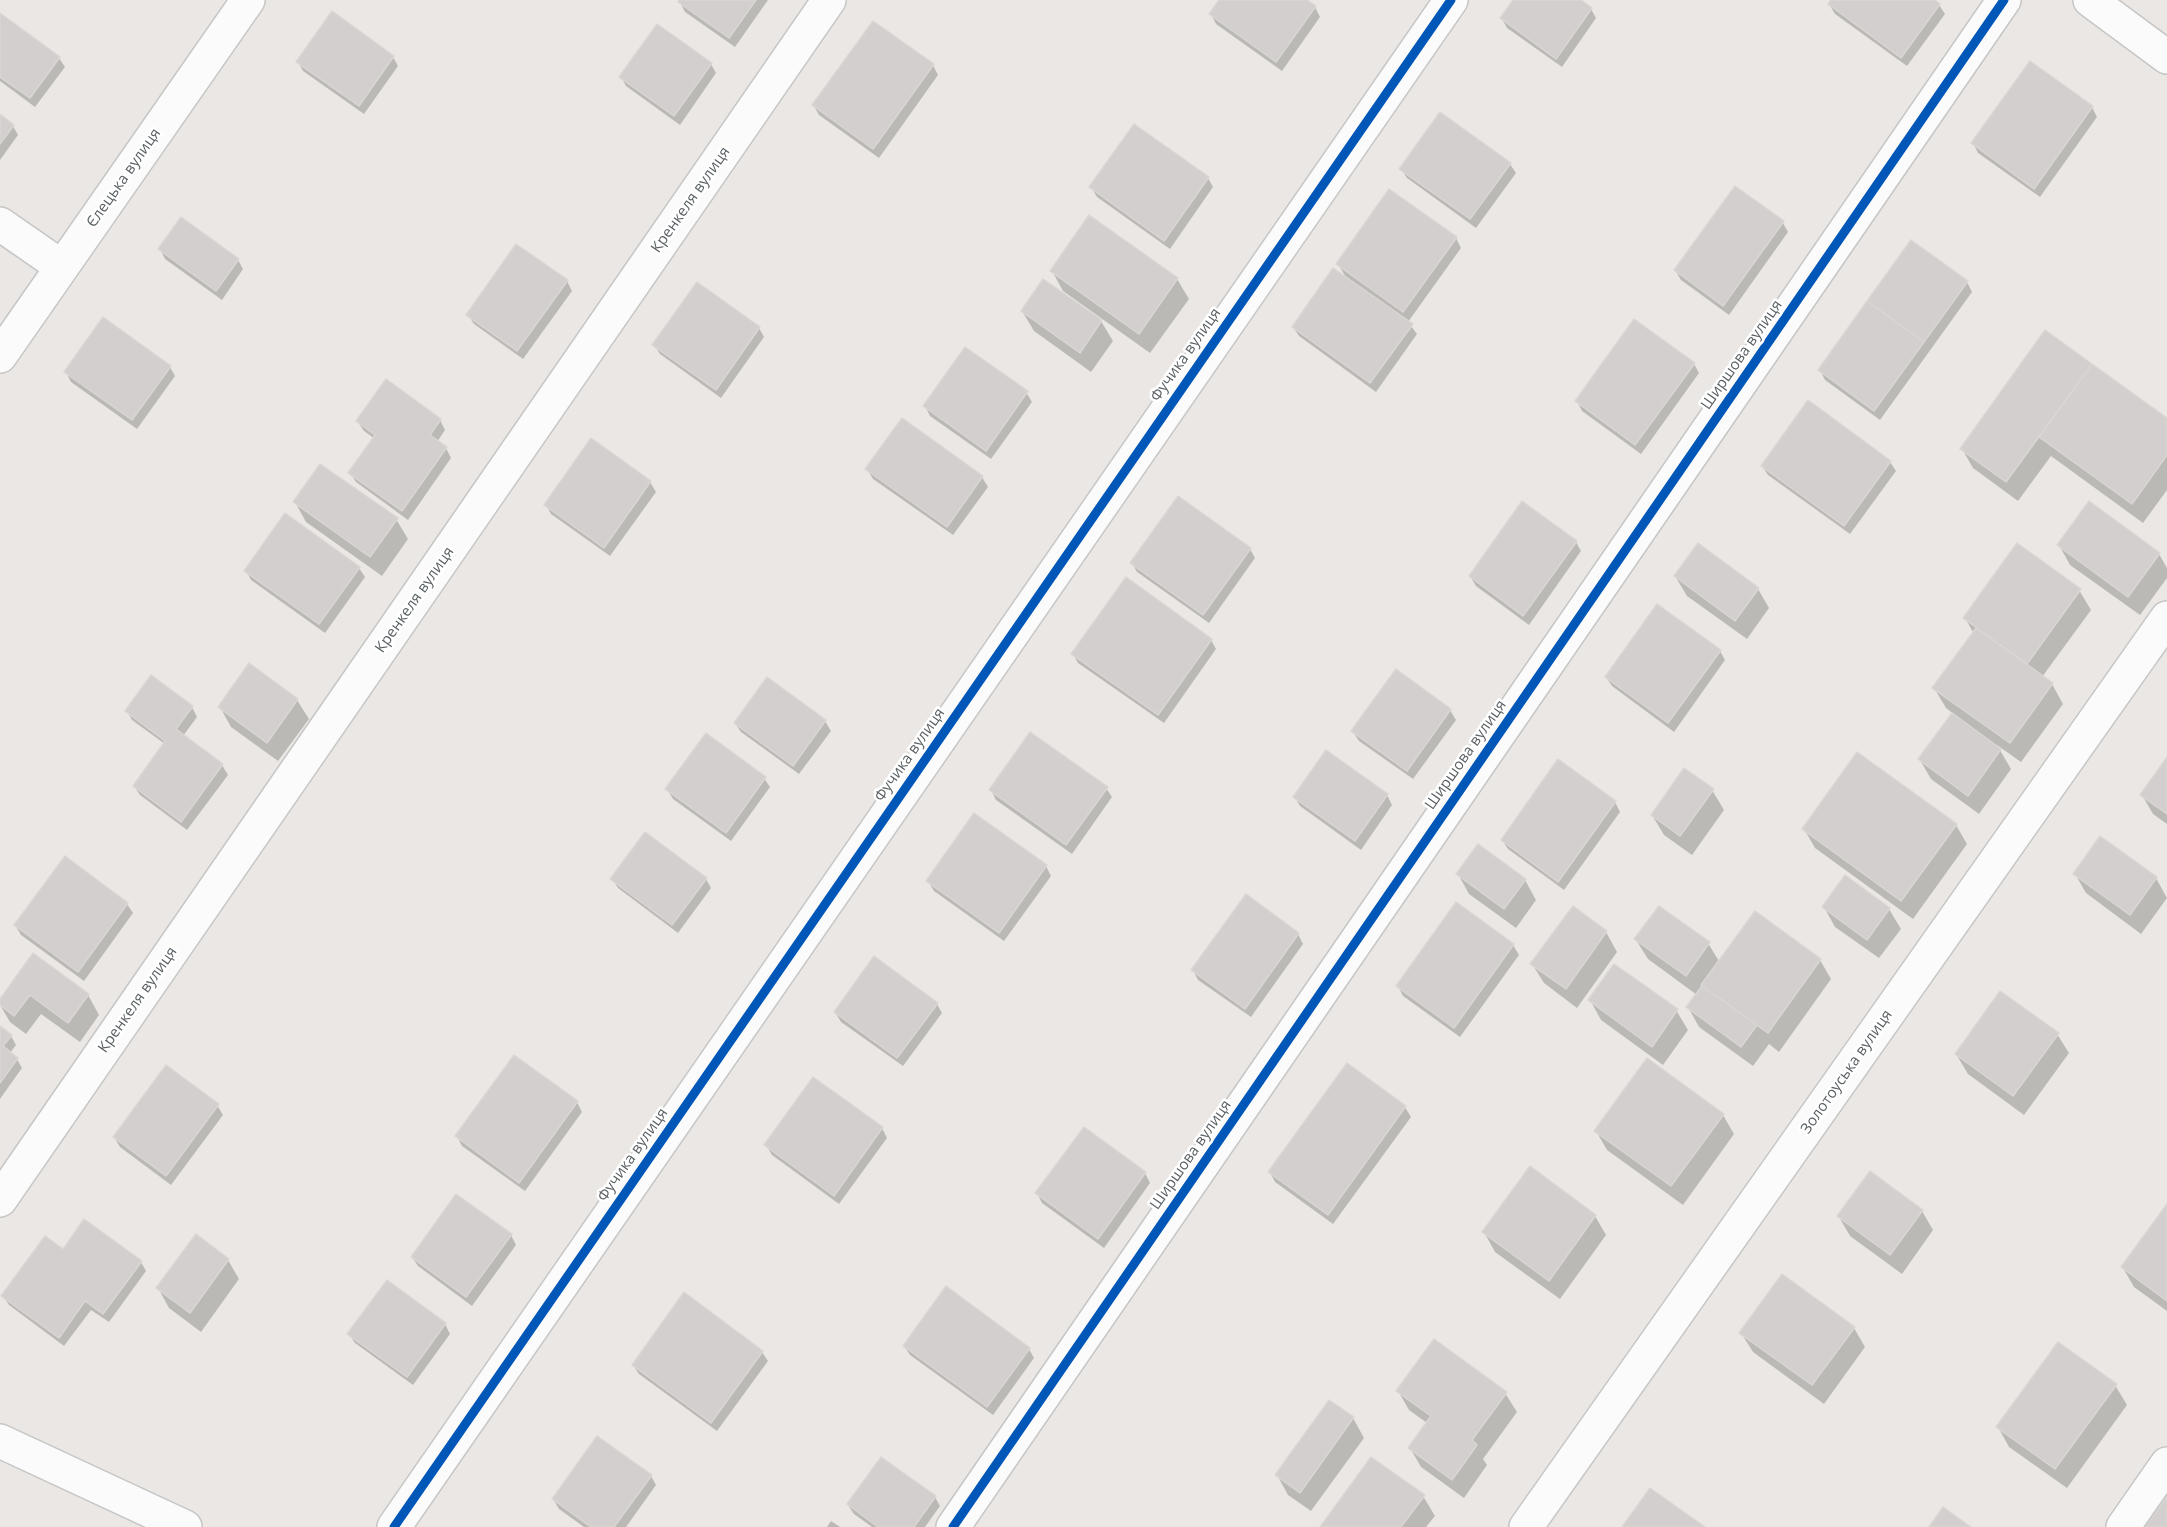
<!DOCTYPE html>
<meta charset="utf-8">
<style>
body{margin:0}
canvas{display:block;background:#eae7e4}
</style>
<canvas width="2167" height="1527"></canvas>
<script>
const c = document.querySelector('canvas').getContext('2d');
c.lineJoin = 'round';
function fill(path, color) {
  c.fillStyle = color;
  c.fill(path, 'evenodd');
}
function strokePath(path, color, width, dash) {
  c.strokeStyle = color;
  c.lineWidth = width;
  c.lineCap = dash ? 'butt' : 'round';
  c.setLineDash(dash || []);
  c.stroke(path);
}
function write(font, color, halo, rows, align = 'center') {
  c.font = font + ' "Open Sans",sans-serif';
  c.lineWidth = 5;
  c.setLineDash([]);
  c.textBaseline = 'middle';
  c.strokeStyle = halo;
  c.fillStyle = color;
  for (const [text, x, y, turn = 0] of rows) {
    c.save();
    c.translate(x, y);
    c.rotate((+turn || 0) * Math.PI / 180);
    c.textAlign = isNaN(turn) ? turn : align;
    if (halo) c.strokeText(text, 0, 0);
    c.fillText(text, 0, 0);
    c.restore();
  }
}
fill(new Path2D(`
 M 681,0 L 768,0 L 735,47 L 685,12 L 680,2 Z
 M 1221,0 L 1305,0 L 1315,7 L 1320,17 L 1282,71 L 1216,24 L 1211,14 Z
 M 1515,0 L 1578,0 L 1591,9 L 1596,18 L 1562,67 L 1507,28 L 1502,19 Z
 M 1832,0 L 1933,0 L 1939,5 L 1945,14 L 1907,66 L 1835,14 L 1829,4 Z
 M 0,14 L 59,58 L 65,67 L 35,107 L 0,81 Z
 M 393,57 L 398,66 L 364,114 L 303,71 L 298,62 Z
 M 711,64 L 716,73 L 680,125 L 626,86 L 621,77 Z
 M 933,65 L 938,75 L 879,158 L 819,115 L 814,106 Z
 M 2092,107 L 2097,117 L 2040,197 L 1978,153 L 1973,143 Z
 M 0,116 L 13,126 L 18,135 L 0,160 Z
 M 1510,164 L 1516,173 L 1476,228 L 1407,178 L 1401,169 Z
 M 1208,178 L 1213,187 L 1170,249 L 1097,197 L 1091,187 Z
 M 1090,217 L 1177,279 L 1189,299 L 1150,353 L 1063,291 L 1052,271 Z
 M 1783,223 L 1788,232 L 1729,315 L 1681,280 L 1675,270 Z
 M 1456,238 L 1461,248 L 1408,322 L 1417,334 L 1376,392 L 1299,336 L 1293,327 L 1347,279 L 1338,264 Z
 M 160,249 L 238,260 L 243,269 L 222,300 L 165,259 Z
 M 567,281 L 572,291 L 523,359 L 474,324 L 468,315 Z
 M 1044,281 L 1101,321 L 1113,341 L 1091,372 L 1034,331 L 1022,311 Z
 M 1967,282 L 1972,292 L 1880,420 L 1825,380 L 1820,370 Z
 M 759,328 L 764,337 L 721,398 L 660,354 L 654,345 Z
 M 2046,332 L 2167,420 L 2167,490 L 2143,523 L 2051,456 L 2018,501 L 1973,468 L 1962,449 Z
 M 1694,364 L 1699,373 L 1641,454 L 1582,411 L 1577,401 Z
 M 170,367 L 175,376 L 137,429 L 71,382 L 66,372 Z
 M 1026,392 L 1032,402 L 991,459 L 930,416 L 925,406 Z
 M 440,420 L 445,430 L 437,442 L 446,448 L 451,458 L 408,520 L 356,482 L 350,473 L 375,439 L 364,431 L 358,422 Z
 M 902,420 L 982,477 L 988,487 L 953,535 L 873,479 L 867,469 Z
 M 1890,462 L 1896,471 L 1850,534 L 1768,475 L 1762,466 Z
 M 650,482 L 656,492 L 610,556 L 551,514 L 546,505 Z
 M 295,502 L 396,519 L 408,539 L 382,576 L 306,522 Z
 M 1576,542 L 1581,551 L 1529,625 L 1476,586 L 1470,576 Z
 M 2059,545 L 2159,554 L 2167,568 L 2167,578 L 2140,615 L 2070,565 Z
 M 1250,549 L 1255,558 L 1209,623 L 1137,572 L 1132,563 Z
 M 359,568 L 365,577 L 325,633 L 251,580 L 246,571 Z
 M 1675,576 L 1758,589 L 1769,608 L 1747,639 L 1687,596 Z
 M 2079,590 L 2091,610 L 2042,677 L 2052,684 L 2063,704 L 2021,762 L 1997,745 L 2011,769 L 1979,814 L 1931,779 L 1920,760 L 1954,714 L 1946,708 L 1934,688 L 1974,634 L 1965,618 Z
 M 1211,640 L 1216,649 L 1164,723 L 1078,663 L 1073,654 Z
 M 1720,651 L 1725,660 L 1674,732 L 1612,686 L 1606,677 Z
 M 1396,671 L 1450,710 L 1456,720 L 1413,779 L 1359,741 L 1353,732 Z
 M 767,679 L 825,721 L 831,731 L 799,774 L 741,732 L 735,723 Z
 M 297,700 L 309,719 L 278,761 L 231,727 L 220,707 Z
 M 192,707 L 197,717 L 183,736 L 222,765 L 228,775 L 187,830 L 140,795 L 134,786 L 165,744 L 132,720 L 127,711 Z
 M 1327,752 L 1387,795 L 1392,805 L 1361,850 L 1300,806 L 1295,797 Z
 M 2167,760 L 2167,824 L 2153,814 L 2142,795 Z
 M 764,778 L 770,787 L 731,841 L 673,799 L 667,789 Z
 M 1106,788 L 1112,797 L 1072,854 L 996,800 L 991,790 Z
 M 1712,790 L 1724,810 L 1692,855 L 1664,835 L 1652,815 Z
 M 1615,802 L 1620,812 L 1564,890 L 1508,849 L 1502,840 Z
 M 1956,825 L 1967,844 L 1913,919 L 1815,848 L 1804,829 Z
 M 1046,866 L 1051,876 L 1004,941 L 934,891 L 928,881 Z
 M 1458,874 L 1525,880 L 1536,900 L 1516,928 L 1469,894 Z
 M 2075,874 L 2156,878 L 2167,898 L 2141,934 L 2086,893 Z
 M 1845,877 L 1889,909 L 1901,929 L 1879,958 L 1835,927 L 1824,907 Z
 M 612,879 L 706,879 L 711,888 L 678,933 L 618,888 Z
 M 127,904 L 133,913 L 84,981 L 21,935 L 15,925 Z
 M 1456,904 L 1513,945 L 1519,955 L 1460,1037 L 1403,996 L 1398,986 Z
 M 1606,932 L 1617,952 L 1577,1008 L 1544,983 L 1532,964 Z
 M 1298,934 L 1303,944 L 1251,1017 L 1198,980 L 1193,970 Z
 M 1636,940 L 1708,943 L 1720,963 L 1820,960 L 1831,979 L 1779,1052 L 1769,1044 L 1753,1066 L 1699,1027 L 1688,1007 L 1697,995 L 1648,959 Z
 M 33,955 L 88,995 L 99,1015 L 80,1042 L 41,1014 L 26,1034 L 10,1022 L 0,1005 L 0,1001 Z
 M 1590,1000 L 1676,1010 L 1688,1030 L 1663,1065 L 1601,1020 Z
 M 937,1004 L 942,1013 L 903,1066 L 841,1022 L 835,1012 Z
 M 0,1028 L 11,1036 L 16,1045 L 10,1053 L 17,1059 L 22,1068 L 0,1099 Z
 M 2057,1034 L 2069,1053 L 2024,1115 L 1968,1074 L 1956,1054 Z
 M 577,1102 L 582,1112 L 525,1191 L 462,1146 L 457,1136 Z
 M 217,1105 L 223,1115 L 171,1185 L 120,1147 L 114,1137 Z
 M 1405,1107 L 1411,1117 L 1333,1224 L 1275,1182 L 1270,1172 Z
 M 1723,1115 L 1734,1134 L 1683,1205 L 1607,1150 L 1596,1131 Z
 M 882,1128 L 887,1138 L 839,1204 L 772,1155 L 766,1145 Z
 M 1145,1173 L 1150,1183 L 1104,1248 L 1042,1203 L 1037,1193 Z
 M 2167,1206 L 2167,1311 L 2134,1287 L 2123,1268 Z
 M 1922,1211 L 1933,1230 L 1902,1274 L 1850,1236 L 1839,1217 Z
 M 1595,1216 L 1606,1235 L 1560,1299 L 1495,1252 L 1484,1232 Z
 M 511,1235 L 516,1245 L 472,1306 L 418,1266 L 412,1257 Z
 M 63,1251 L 141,1262 L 146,1271 L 109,1322 L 91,1310 L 64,1346 L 9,1305 L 3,1296 Z
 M 228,1260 L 239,1279 L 201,1332 L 169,1308 L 158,1288 Z
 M 445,1324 L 450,1334 L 413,1385 L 355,1343 L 349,1334 Z
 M 1854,1328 L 1865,1347 L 1824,1404 L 1753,1352 L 1741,1333 Z
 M 904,1346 L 1029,1349 L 1034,1358 L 993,1415 L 910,1355 Z
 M 762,1352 L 768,1361 L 717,1431 L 639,1374 L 633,1365 Z
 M 2115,1385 L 2127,1405 L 2067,1488 L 2009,1447 L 1998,1427 Z
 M 1398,1391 L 1505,1393 L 1517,1412 L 1483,1459 L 1487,1465 L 1464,1498 L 1421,1467 L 1410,1448 L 1427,1423 L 1409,1410 Z
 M 1353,1418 L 1364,1438 L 1311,1511 L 1288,1495 L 1277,1475 Z
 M 651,1476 L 656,1485 L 626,1527 L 584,1527 L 559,1509 L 553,1499 Z
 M 1423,1496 L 1435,1516 L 1426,1527 L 1322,1527 Z
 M 935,1497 L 940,1506 L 925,1527 L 872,1527 L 854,1514 L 848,1505 Z
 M 831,1521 L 840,1527 L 827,1527 Z`), '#0003');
const building = new Path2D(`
 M 679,0 L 756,0 L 729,38 L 678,2 Z
 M 1219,0 L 1307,0 L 1316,6 L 1276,62 L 1209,14 Z
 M 1513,0 L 1581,0 L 1592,8 L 1556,59 L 1500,18 Z
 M 1831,0 L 1935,0 L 1940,4 L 1901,58 L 1828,4 Z
 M 332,11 L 394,56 L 359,106 L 296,62 Z
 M 0,13 L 60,57 L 30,98 L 0,77 Z
 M 873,21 L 934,64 L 873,149 L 812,105 Z
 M 657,24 L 712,63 L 674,116 L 619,77 Z
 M 2030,61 L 2093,106 L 2034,189 L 1971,143 Z
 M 1440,112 L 1511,163 L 1470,219 L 1399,169 Z
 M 0,114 L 14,125 L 0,144 Z
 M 1134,124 L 1209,177 L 1164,241 L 1089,187 Z
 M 1735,186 L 1784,221 L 1723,306 L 1674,270 Z
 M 1389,189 L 1457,237 L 1403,312 L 1336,264 Z
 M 1089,215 L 1178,278 L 1139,334 L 1050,271 Z
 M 181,217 L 239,259 L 216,291 L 158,249 Z
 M 1911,240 L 1968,281 L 1924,342 L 1867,301 Z
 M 516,244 L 568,280 L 517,351 L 466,315 Z
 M 1333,268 L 1413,324 L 1370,383 L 1292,327 Z
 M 1043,279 L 1102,320 L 1080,353 L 1021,311 Z
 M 697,282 L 760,327 L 716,390 L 652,345 Z
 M 1867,301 L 1924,342 L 1874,411 L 1818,370 Z
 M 103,317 L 171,366 L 132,420 L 64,372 Z
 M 1634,319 L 1695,363 L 1635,445 L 1575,401 Z
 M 2045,330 L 2092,364 L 2006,482 L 1960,449 Z
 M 965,347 L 1028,391 L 986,451 L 923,406 Z
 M 2092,364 L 2167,418 L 2167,455 L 2132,504 L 2039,437 Z
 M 386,379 L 441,419 L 430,435 L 447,447 L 402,511 L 348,473 L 375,435 L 356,421 Z
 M 1808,400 L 1891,461 L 1844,526 L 1761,466 Z
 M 902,418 L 983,476 L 947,527 L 865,469 Z
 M 591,438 L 651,481 L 604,548 L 544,505 Z
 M 320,464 L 398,518 L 370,557 L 293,502 Z
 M 1178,496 L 1251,548 L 1203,615 L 1130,563 Z
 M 1522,501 L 1577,541 L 1523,616 L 1469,576 Z
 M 2089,501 L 2160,553 L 2128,597 L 2057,545 Z
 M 285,513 L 360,567 L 319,624 L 244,571 Z
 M 1698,543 L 1759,588 L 1735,621 L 1674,576 Z
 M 2017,543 L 2081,589 L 2027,664 L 1963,618 Z
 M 1126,577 L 1212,639 L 1158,715 L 1071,654 Z
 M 1657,604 L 1721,650 L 1668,723 L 1605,677 Z
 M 1976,628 L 2053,683 L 2010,743 L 1932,688 Z
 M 249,663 L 298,699 L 267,743 L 218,707 Z
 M 1396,669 L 1451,709 L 1407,771 L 1351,731 Z
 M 151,675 L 193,706 L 176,729 L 223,764 L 181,822 L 133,786 L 165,741 L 125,711 Z
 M 767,677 L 826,720 L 793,766 L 734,723 Z
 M 1952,713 L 2001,749 L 1968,796 L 1918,759 Z
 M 1030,732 L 1108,787 L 1066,845 L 989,790 Z
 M 706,733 L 766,777 L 726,833 L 665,789 Z
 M 1326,750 L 1388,794 L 1355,841 L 1293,797 Z
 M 1857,752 L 1957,824 L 1901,901 L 1802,829 Z
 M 2167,757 L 2167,814 L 2140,795 Z
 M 1558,759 L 1616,801 L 1558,882 L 1501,840 Z
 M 1684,768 L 1714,789 L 1680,836 L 1651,815 Z
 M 974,813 L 1047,865 L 999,933 L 926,881 Z
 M 645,832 L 707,878 L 672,925 L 610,879 Z
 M 2100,836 L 2157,877 L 2130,915 L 2073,874 Z
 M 1478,844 L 1526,879 L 1504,909 L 1456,874 Z
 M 65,856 L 128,903 L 78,972 L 14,925 Z
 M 1845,875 L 1890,908 L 1867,940 L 1822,907 Z
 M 1246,894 L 1299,933 L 1245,1009 L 1191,970 Z
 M 1456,902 L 1514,944 L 1454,1028 L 1396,986 Z
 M 1573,906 L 1607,931 L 1566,989 L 1530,964 Z
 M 1659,906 L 1710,942 L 1686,976 L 1634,939 Z
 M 1755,911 L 1821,959 L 1768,1033 L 1701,985 Z
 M 33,953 L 89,994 L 68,1023 L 30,995 L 14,1016 L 0,1005 L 0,999 Z
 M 874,956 L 938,1003 L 897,1058 L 834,1012 Z
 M 1614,964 L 1678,1009 L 1652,1047 L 1588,1000 Z
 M 1702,986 L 1757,1025 L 1741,1047 L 1686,1007 Z
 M 2000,991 L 2059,1033 L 2013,1096 L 1955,1054 Z
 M 0,1026 L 12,1035 L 3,1046 L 18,1058 L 0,1083 Z
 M 514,1055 L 578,1101 L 519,1183 L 455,1136 Z
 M 1647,1058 L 1724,1114 L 1671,1186 L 1594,1131 Z
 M 1347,1063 L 1406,1106 L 1328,1215 L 1268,1172 Z
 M 166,1065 L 219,1104 L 166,1176 L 113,1137 Z
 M 813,1077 L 883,1127 L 834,1196 L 764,1145 Z
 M 1084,1127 L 1146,1172 L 1098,1239 L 1035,1193 Z
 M 1530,1166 L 1596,1215 L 1549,1281 L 1482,1232 Z
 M 1870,1171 L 1923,1210 L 1890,1255 L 1837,1216 Z
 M 456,1194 L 512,1234 L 466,1297 L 411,1257 Z
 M 2167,1204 L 2167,1301 L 2121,1267 Z
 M 84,1219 L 142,1261 L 103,1314 L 85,1301 L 59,1338 L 1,1296 L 45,1236 L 63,1249 Z
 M 196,1234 L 229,1259 L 190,1313 L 156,1288 Z
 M 1782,1274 L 1855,1327 L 1812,1385 L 1739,1333 Z
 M 387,1280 L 446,1323 L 407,1377 L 347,1334 Z
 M 946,1286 L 1030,1348 L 987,1407 L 903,1346 Z
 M 684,1292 L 763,1351 L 711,1423 L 632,1365 Z
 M 1434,1339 L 1507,1392 L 1472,1440 L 1477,1445 L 1452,1480 L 1408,1448 L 1431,1416 L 1396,1391 Z
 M 2058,1342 L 2117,1384 L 2055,1469 L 1996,1427 Z
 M 1329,1400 L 1354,1417 L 1300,1493 L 1275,1475 Z
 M 597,1436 L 652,1475 L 614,1527 L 591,1527 L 552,1499 Z
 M 881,1457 L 936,1496 L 914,1527 L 878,1527 L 847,1504 Z
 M 1371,1457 L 1425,1495 L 1401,1527 L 1320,1527 Z
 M 1650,1488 L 1705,1527 L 1622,1527 Z
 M 2167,1497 L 2167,1527 L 2145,1527 Z
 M 1943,1507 L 1971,1527 L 1929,1527 Z`);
fill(building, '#d2cfce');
strokePath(building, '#dad6d3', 1.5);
const minor = new Path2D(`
 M 2090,0 L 2167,57
 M 0,224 L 62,267
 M 0,356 L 248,0
 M 0,1200 L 829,0
 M 0,1441 L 185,1527
 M 394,1527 L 1451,0
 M 953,1527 L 2004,0
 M 1526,1527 L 2167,618
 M 2123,1527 L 2167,1464`);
strokePath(minor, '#c5c6c5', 36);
strokePath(minor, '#fcfbfb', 33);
strokePath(new Path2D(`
 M 394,1527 L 1451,0
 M 953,1527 L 2004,0`), '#0057b8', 9);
write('15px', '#596063', '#fff', [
 ["Єлецька вулиця",124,178,-55],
 ["Кренкеля вулиця",691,200,-55],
 ["Фучика вулиця",1186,355,-55],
 ["Ширшова вулиця",1742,355,-55],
 ["Кренкеля вулиця",415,600,-55],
 ["Фучика вулиця",910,755,-55],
 ["Ширшова вулиця",1466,755,-55],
 ["Кренкеля вулиця",138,1000,-55],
 ["Золотоуська вулиця",1847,1072,-55],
 ["Фучика вулиця",633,1155,-55],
 ["Ширшова вулиця",1191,1155,-55]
]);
</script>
